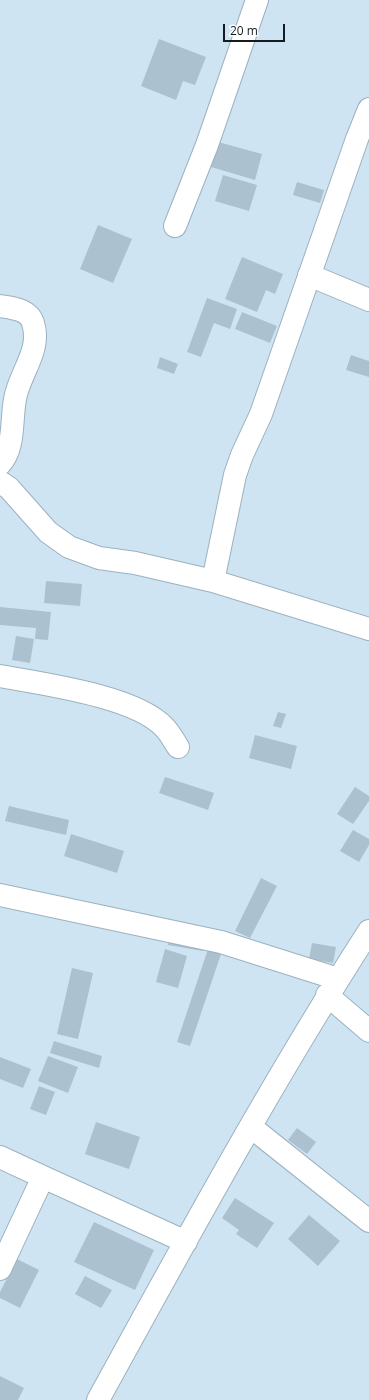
<!DOCTYPE html>
<style>
body{margin:0}
#map{position:relative;width:369px;height:1400px;overflow:hidden;background:#cee4f3;font-family:"Open Sans",sans-serif}
canvas{display:block}
.scale{position:absolute;left:223px;top:24px;width:62px;height:18px;box-sizing:border-box;border:2px solid #131b20;border-top:0;padding-left:5px;font-size:12px;line-height:14px;white-space:nowrap;color:#131b20;-webkit-text-stroke:3px #fff;paint-order:stroke}
</style>
<div id="map">
<canvas width="369" height="1400"></canvas>
<div class="scale">20 m</div>
</div>
<script>
const c = document.querySelector('canvas').getContext('2d');
c.lineJoin = 'round';
function fill(path, color) {
  c.fillStyle = color;
  c.fill(path, 'evenodd');
}
function strokePath(path, color, width, dash) {
  c.strokeStyle = color;
  c.lineWidth = width;
  c.lineCap = dash ? 'butt' : 'round';
  c.setLineDash(dash || []);
  c.stroke(path);
}
fill(new Path2D(`
 M 159,39 L 206,57 L 195,85 L 183,81 L 176,100 L 141,86 Z
 M 218,142 L 262,154 L 255,180 L 211,167 Z
 M 223,175 L 257,185 L 249,211 L 215,201 Z
 M 297,182 L 324,190 L 320,203 L 293,195 Z
 M 98,225 L 132,239 L 113,283 L 80,269 Z
 M 242,257 L 283,274 L 275,294 L 266,290 L 257,312 L 225,299 Z
 M 207,298 L 237,309 L 230,329 L 214,323 L 201,357 L 187,352 Z
 M 242,312 L 277,326 L 270,343 L 235,329 Z
 M 351,355 L 369,361 L 369,377 L 346,370 Z
 M 160,357 L 178,364 L 174,374 L 157,368 Z
 M 46,581 L 82,584 L 80,606 L 44,603 Z
 M 0,607 L 51,612 L 48,640 L 35,639 L 36,628 L 0,625 Z
 M 16,636 L 34,639 L 30,663 L 12,660 Z
 M 278,712 L 286,714 L 281,728 L 273,726 Z
 M 255,735 L 297,746 L 291,769 L 249,758 Z
 M 165,777 L 214,793 L 208,810 L 159,793 Z
 M 355,787 L 369,796 L 369,801 L 353,824 L 337,814 Z
 M 9,806 L 69,820 L 66,835 L 5,821 Z
 M 353,830 L 369,839 L 369,845 L 359,862 L 340,851 Z
 M 71,834 L 124,851 L 117,873 L 64,856 Z
 M 261,878 L 277,886 L 250,938 L 235,931 Z
 M 169,938 L 204,945 L 203,951 L 168,945 Z
 M 312,943 L 336,947 L 333,963 L 309,959 Z
 M 165,949 L 187,956 L 178,988 L 156,982 Z
 M 208,949 L 221,954 L 190,1046 L 177,1042 Z
 M 72,968 L 93,973 L 78,1039 L 57,1034 Z
 M 54,1041 L 102,1056 L 99,1068 L 50,1053 Z
 M 48,1056 L 78,1067 L 68,1093 L 38,1081 Z
 M 0,1057 L 31,1069 L 23,1088 L 0,1079 Z
 M 39,1086 L 55,1092 L 46,1115 L 30,1109 Z
 M 96,1122 L 140,1137 L 129,1169 L 85,1154 Z
 M 297,1128 L 316,1142 L 307,1154 L 288,1140 Z
 M 235,1198 L 274,1223 L 257,1248 L 236,1234 L 239,1230 L 222,1218 Z
 M 309,1215 L 340,1241 L 318,1266 L 288,1239 Z
 M 94,1222 L 154,1250 L 135,1290 L 74,1262 Z
 M 17,1259 L 39,1270 L 20,1308 L 0,1298 L 0,1292 Z
 M 85,1276 L 112,1290 L 101,1308 L 75,1294 Z
 M 0,1376 L 24,1388 L 18,1400 L 0,1400 Z`), '#acc1d0');
const minor = new Path2D(`
 M 175,226 L 207,145 L 257,0
 M 309,275 L 369,300
 M 0,306 C 12,308 29,309 33,323 C 42,350 19,374 15,399 C 11,420 15,448 0,464
 M 0,482 L 9,488 L 48,532 L 69,547 L 99,558 L 135,563 L 213,581 L 369,629
 M 213,581 L 235,475 L 242,455 L 261,414 L 357,139 L 369,109
 M 0,676 C 43,684 135,696 164,727 C 170,733 174,741 178,747
 M 0,895 L 221,942 L 338,979
 M 327,995 L 369,1031
 M 251,1127 L 369,1221
 M 0,1157 L 43,1177 L 0,1269
 M 43,1177 L 186,1242
 M 98,1400 C 185,1242 271,1083 369,931`);
strokePath(minor, '#9cb1bf', 24);
strokePath(minor, '#fff', 22);
</script>
